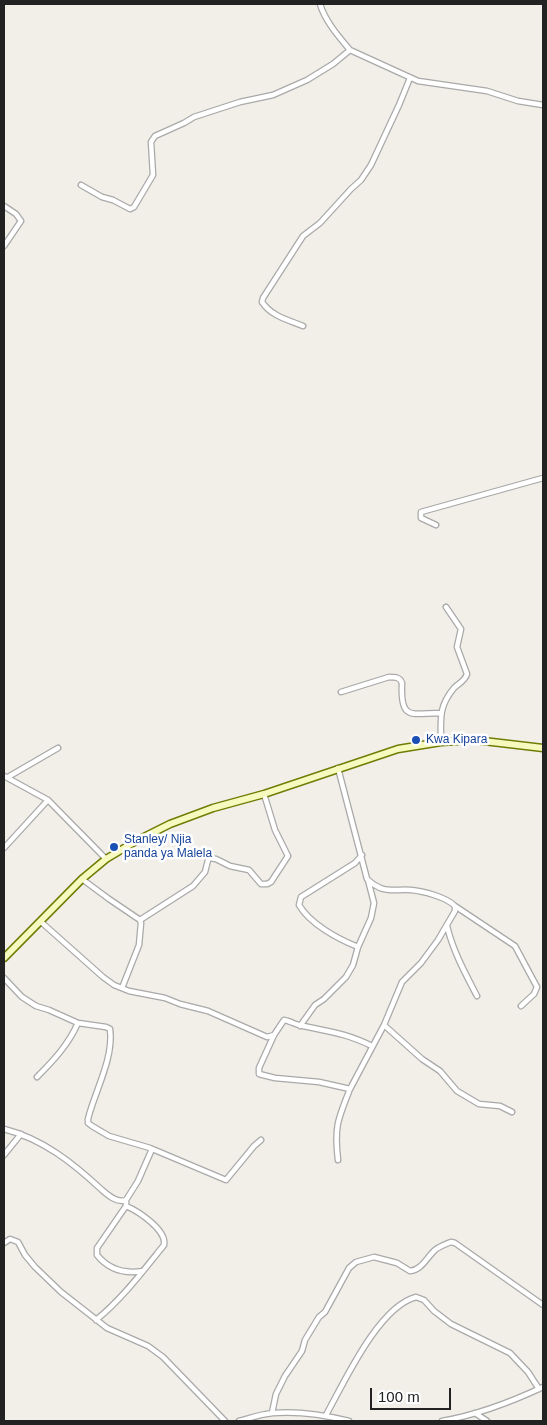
<!DOCTYPE html>
<style>
body{margin:0}
#map{position:relative;width:547px;height:1425px;overflow:hidden;background:#f2efe9;font-family:Helvetica,sans-serif}
canvas{display:block}
.frame{position:absolute;inset:0;border:5px solid #222;pointer-events:none}
.scale{position:absolute;left:370px;top:1388px;width:81px;height:22px;box-sizing:border-box;border:2px solid #222;border-top:0;padding-left:6px;font-size:15px;line-height:18px;white-space:nowrap;color:#222;-webkit-text-stroke:4px #fff;paint-order:stroke}
</style>
<div id="map">
<canvas width="547" height="1425"></canvas>
<div class="frame"></div>
<div class="scale">100 m</div>
</div>
<script>
const c = document.querySelector('canvas').getContext('2d');
c.lineJoin = 'round';
function strokePath(path, color, width, dash) {
  c.strokeStyle = color;
  c.lineWidth = width;
  c.lineCap = dash ? 'butt' : 'round';
  c.setLineDash(dash || []);
  c.stroke(path);
}
function write(font, color, halo, rows, align = 'center') {
  c.font = font + ' Helvetica,sans-serif';
  c.lineWidth = 5;
  c.setLineDash([]);
  c.textBaseline = 'middle';
  c.strokeStyle = halo;
  c.fillStyle = color;
  for (const [text, x, y, turn = 0] of rows) {
    c.save();
    c.translate(x, y);
    c.rotate((+turn || 0) * Math.PI / 180);
    c.textAlign = isNaN(turn) ? turn : align;
    if (halo) c.strokeText(text, 0, 0);
    c.fillText(text, 0, 0);
    c.restore();
  }
}
const street = new Path2D(`
 M 320,4 C 325,21 339,37 350,50
 M 81,185 L 102,197 L 113,200 L 130,209 L 134,207 L 153,175 L 151,142 L 155,136 L 184,123 L 194,117 L 240,102 L 273,95 L 307,80 L 333,64 L 350,50 L 418,81 L 487,91 L 518,101 L 543,105
 M 4,206 L 16,214 L 21,221 L 4,246
 M 303,326 C 288,320 271,316 262,302 L 263,298 L 303,236 L 320,223 L 351,189 L 361,180 L 371,165 L 399,105 L 410,78
 M 436,525 L 421,518 L 421,512 L 543,478
 M 341,692 L 389,677 C 395,677 400,677 402,683 C 400,722 412,713 441,713
 M 441,742 C 441,720 438,707 454,688 C 459,683 465,681 467,674 L 457,647 L 461,629 L 446,607
 M 4,776 L 48,800 L 106,859
 M 8,777 L 58,748
 M 4,848 L 48,800
 M 82,879 L 109,899 L 140,920 L 141,923 L 139,945 L 122,988
 M 455,906 L 515,946 L 537,987 L 534,994 L 521,1006
 M 140,920 L 193,886 L 205,872 L 208,860 L 209,858 L 216,859 L 230,866 L 249,870 L 261,884 L 267,884 L 271,882 L 288,856 L 275,830 L 264,794
 M 40,921 L 103,977 L 114,985 L 129,991 L 165,998 L 180,1004 L 208,1011 L 267,1037 L 274,1035 L 284,1020 C 290,1021 296,1025 303,1026 C 331,1032 345,1033 372,1046
 M 447,926 C 453,951 465,973 477,996
 M 358,947 C 338,939 310,924 299,905 L 301,897 L 355,863 L 362,855
 M 4,978 L 22,997 L 36,1006 L 49,1010 L 78,1023 L 106,1027 L 110,1029 C 114,1058 95,1091 88,1119 L 88,1123 L 92,1126 L 109,1136 L 150,1148 L 226,1180 L 254,1146 L 261,1140
 M 384,1025 L 422,1059 L 440,1071 L 457,1091 L 479,1104 L 500,1106 L 512,1112
 M 300,1026 L 315,1005 L 324,999 L 346,977 L 353,965 L 358,947 L 371,918 L 374,903 L 368,880
 M 274,1035 L 259,1068 L 259,1074 L 275,1078 L 319,1082 L 350,1089 L 384,1025 L 402,982 L 421,963 L 438,940 L 455,911 L 455,906 C 446,897 423,891 411,890 C 391,889 383,894 367,879 L 338,768
 M 37,1077 C 54,1060 68,1045 78,1023
 M 4,1129 C 43,1139 73,1163 102,1190 C 109,1196 117,1203 126,1200
 M 4,1155 L 21,1134
 M 338,1160 C 334,1127 338,1119 350,1089
 M 4,1243 L 10,1239 L 18,1242 L 25,1255 L 35,1267 L 61,1292 L 107,1328 L 148,1346 L 163,1357 L 225,1421
 M 143,1271 C 125,1274 109,1270 97,1255 L 97,1248 L 126,1206 L 126,1200 L 138,1181 L 152,1149
 M 96,1320 C 122,1299 143,1271 164,1245 C 167,1230 138,1211 126,1206
 M 272,1413 L 276,1394 L 285,1376 L 302,1351 L 305,1340 L 319,1317 L 325,1312 L 349,1268 L 356,1262 L 374,1257 L 397,1263 L 410,1271 C 422,1270 427,1257 435,1250 C 440,1246 446,1244 451,1242 L 455,1243 L 543,1305
 M 475,1413 L 487,1421
 M 326,1415 C 344,1383 378,1307 416,1297 L 424,1300 L 434,1311 L 451,1324 L 510,1353 L 528,1372 L 539,1389
 M 239,1421 C 250,1418 261,1414 273,1413 C 298,1411 325,1415 349,1421
 M 442,1421 C 477,1415 511,1402 543,1387`);
const secondary = new Path2D(`
 M 4,958 L 82,879 L 106,859 L 136,841 L 170,824 L 213,808 L 264,794 L 398,749 L 441,742 L 475,740 L 543,748`);
strokePath(street, '#a9a9a9', 7);
strokePath(secondary, '#707d05', 9);
strokePath(street, '#fff', 4.5);
strokePath(secondary, '#f7fabf', 6);
for (const [x, y, r, color] of [
 [416,740,5,"#1a4fb4"],
 [114,847,5,"#1a4fb4"]
]) {
  const dot = new Path2D();
  dot.arc(x, y, r, 0, 2 * Math.PI);
  c.fillStyle = color;
  c.fill(dot);
  strokePath(dot, '#fff', 2);
}
write('12px', '#164399', '#fff', [
 ["Kwa Kipara",426,740],
 ["Stanley/ Njia",124,840],
 ["panda ya Malela",124,854]
], 'left');
</script>
